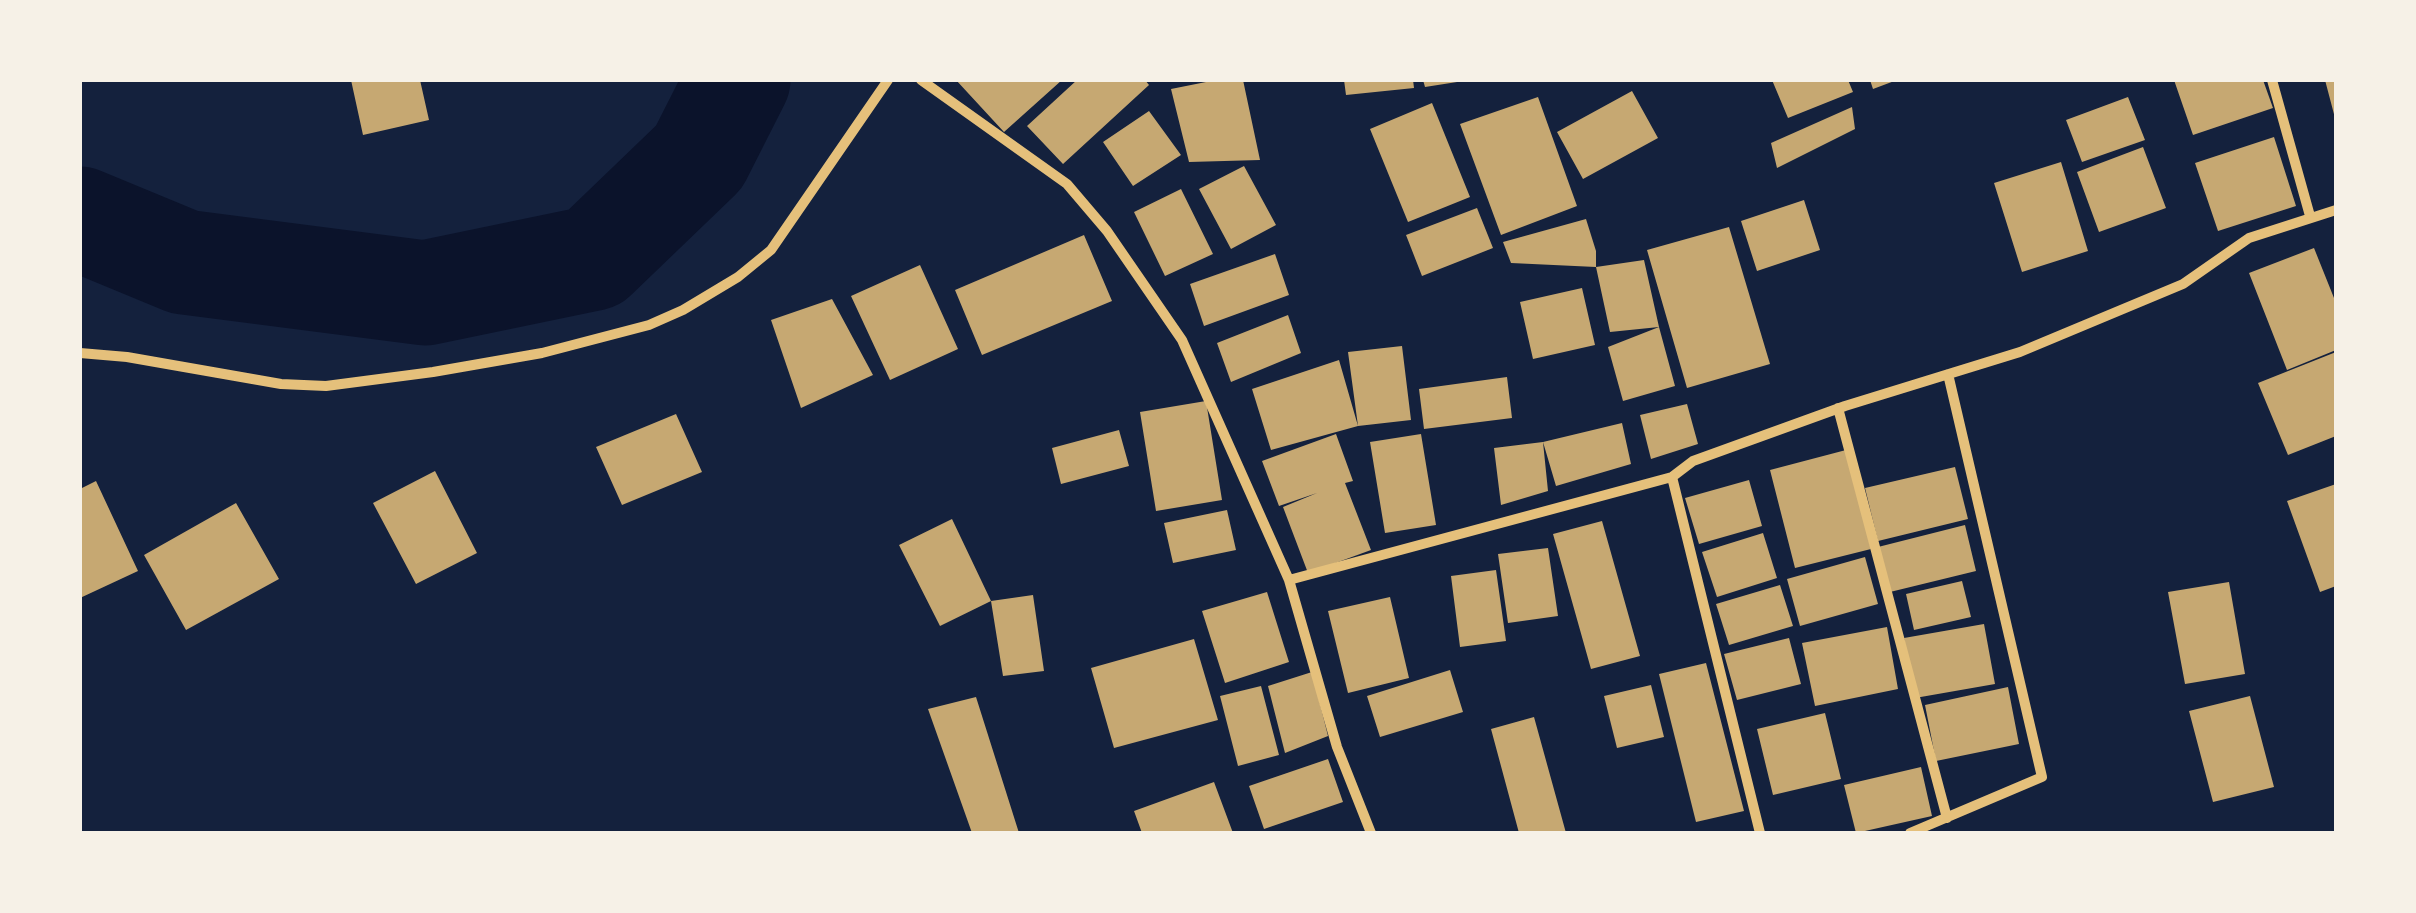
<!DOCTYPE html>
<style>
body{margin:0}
#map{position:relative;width:2416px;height:913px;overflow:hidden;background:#14213d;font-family:Literata,serif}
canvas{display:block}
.frame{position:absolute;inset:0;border:82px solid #f6f1e7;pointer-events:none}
</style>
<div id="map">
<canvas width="2416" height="913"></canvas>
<div class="frame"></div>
</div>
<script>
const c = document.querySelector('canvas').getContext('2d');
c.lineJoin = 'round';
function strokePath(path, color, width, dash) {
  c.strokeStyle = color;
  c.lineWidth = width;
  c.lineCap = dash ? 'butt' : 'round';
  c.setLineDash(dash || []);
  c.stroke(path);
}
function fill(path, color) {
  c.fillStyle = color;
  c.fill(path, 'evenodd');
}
strokePath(new Path2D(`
 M 80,219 L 184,262 L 425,293 L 594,258 L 699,157 L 738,80`), '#0b132b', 105);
fill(new Path2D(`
 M 351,80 L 420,80 L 429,120 L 363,135 Z
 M 956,80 L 1062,80 L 1004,132 Z
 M 1077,80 L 1145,80 L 1149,85 L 1063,164 L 1027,126 Z
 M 1216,80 L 1243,80 L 1260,160 L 1189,162 L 1171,89 Z
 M 1344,80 L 1413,80 L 1414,88 L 1346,95 Z
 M 1423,80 L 1457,80 L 1457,82 L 1425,87 Z
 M 1772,80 L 1848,80 L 1853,92 L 1788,118 Z
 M 1870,80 L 1897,80 L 1873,89 Z
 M 2174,80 L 2263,80 L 2273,108 L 2193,135 Z
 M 2325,80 L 2336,80 L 2336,118 L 2335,118 Z
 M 1632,91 L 1658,138 L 1583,179 L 1557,132 Z
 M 1538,97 L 1577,206 L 1501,235 L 1460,124 Z
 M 2128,97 L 2145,140 L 2082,162 L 2066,120 Z
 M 1432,103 L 1470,197 L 1408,222 L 1370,129 Z
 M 1852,107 L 1855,129 L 1777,168 L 1771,143 Z
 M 1149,111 L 1181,155 L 1133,186 L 1103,142 Z
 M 2274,137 L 2296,206 L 2218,231 L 2195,163 Z
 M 2143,147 L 2166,208 L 2099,232 L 2077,172 Z
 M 2061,162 L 2088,251 L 2022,272 L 1994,183 Z
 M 1244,166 L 1276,225 L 1231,249 L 1199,189 Z
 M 1181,189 L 1213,254 L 1165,276 L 1134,212 Z
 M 1804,200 L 1820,250 L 1757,271 L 1741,221 Z
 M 1477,208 L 1493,248 L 1422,276 L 1406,235 Z
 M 1586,219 L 1596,251 L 1596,267 L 1511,263 L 1503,242 Z
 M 1729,227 L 1770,364 L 1687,388 L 1647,250 Z
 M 1084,235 L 1112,301 L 982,355 L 955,290 Z
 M 2314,248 L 2336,303 L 2336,350 L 2287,370 L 2249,273 Z
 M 1275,254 L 1289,295 L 1204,326 L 1190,284 Z
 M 1644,260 L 1659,327 L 1610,332 L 1596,267 Z
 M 920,265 L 958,349 L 890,380 L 851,296 Z
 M 1582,288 L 1595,345 L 1533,359 L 1520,302 Z
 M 832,299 L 873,375 L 801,408 L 771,320 Z
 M 1288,315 L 1301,353 L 1231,382 L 1217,343 Z
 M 1659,327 L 1675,386 L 1623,401 L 1608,347 Z
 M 1402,346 L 1411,420 L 1358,426 L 1348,352 Z
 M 2336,352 L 2336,436 L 2288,455 L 2258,383 Z
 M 1339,360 L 1358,426 L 1271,450 L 1252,389 Z
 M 1507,377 L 1512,418 L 1424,429 L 1419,389 Z
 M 1206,401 L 1222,500 L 1156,511 L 1140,412 Z
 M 1687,404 L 1698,444 L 1651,459 L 1640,415 Z
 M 676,414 L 702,472 L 622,505 L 596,447 Z
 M 1622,423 L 1631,464 L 1556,486 L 1543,442 Z
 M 1119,430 L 1129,466 L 1061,484 L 1052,448 Z
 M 1336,434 L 1353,481 L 1345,483 L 1371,550 L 1308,573 L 1283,507 L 1317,493 L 1279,506 L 1262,461 Z
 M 1421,434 L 1436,525 L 1385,533 L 1370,442 Z
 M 1543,442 L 1548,491 L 1501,505 L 1494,448 Z
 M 1846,450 L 1871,549 L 1795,568 L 1770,470 Z
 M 1955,467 L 1968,519 L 1878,541 L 1865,488 Z
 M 435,471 L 477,553 L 416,584 L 373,503 Z
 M 1749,480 L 1762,526 L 1699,544 L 1685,498 Z
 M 96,481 L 138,571 L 80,598 L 80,489 Z
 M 2336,484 L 2336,586 L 2320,592 L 2287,501 Z
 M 236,503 L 279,579 L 186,630 L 144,555 Z
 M 1227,510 L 1236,550 L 1173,563 L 1164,523 Z
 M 952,519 L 991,601 L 940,626 L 899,545 Z
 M 1602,521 L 1640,656 L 1591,669 L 1553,534 Z
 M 1965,525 L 1976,571 L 1890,592 L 1878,547 Z
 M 1763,533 L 1777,578 L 1717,597 L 1702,552 Z
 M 1548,548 L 1558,616 L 1508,623 L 1498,554 Z
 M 1865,557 L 1878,604 L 1800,626 L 1787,579 Z
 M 1496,570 L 1506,641 L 1460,647 L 1451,576 Z
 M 1962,581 L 1971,617 L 1914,630 L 1906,594 Z
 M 2229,582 L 2245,674 L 2185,684 L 2168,592 Z
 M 1780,585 L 1793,626 L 1729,645 L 1716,604 Z
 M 1267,592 L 1289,662 L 1225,683 L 1202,611 Z
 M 1033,595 L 1044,671 L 1003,676 L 991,601 Z
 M 1390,597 L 1409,678 L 1348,693 L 1328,611 Z
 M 1984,624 L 1995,684 L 1915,698 L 1904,638 Z
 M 1887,627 L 1898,689 L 1815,706 L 1802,643 Z
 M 1789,638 L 1801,684 L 1737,700 L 1724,654 Z
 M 1194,639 L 1218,720 L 1114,748 L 1091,668 Z
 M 1706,663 L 1744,811 L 1696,822 L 1659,674 Z
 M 1450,670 L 1463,712 L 1380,737 L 1367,696 Z
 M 1312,672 L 1328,736 L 1285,753 L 1268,686 Z
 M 1651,685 L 1664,737 L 1617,748 L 1604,696 Z
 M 1261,686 L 1279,755 L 1238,766 L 1220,696 Z
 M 2008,687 L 2019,744 L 1936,761 L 1925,705 Z
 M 2250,696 L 2274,787 L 2213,802 L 2189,711 Z
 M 976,697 L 1019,833 L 972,833 L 928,709 Z
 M 1825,713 L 1841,779 L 1773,795 L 1757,729 Z
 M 1534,717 L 1566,833 L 1519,833 L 1491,729 Z
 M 1328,759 L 1343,802 L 1264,829 L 1249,786 Z
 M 1921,767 L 1932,816 L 1856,833 L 1844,785 Z
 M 1214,782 L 1233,833 L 1142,833 L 1134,811 Z`), '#c6a872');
strokePath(new Path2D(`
 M 921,80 L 1067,184 L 1107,231 L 1182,340 L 1289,580 L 1337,747 L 1371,833
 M 2272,80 L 2310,216
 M 80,353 L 127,357 L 281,384 L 326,386 L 433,372 L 542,353 L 649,325 L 683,310 L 738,277 L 771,250 L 888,80
 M 1838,408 L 1947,818
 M 1672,477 L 1760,833
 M 1289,580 L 1672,477 L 1693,461 L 1845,406 L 2020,352 L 2183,284 L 2249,238 L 2336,210
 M 1910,833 L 2042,777 L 1948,374`), '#e5c07b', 10);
</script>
